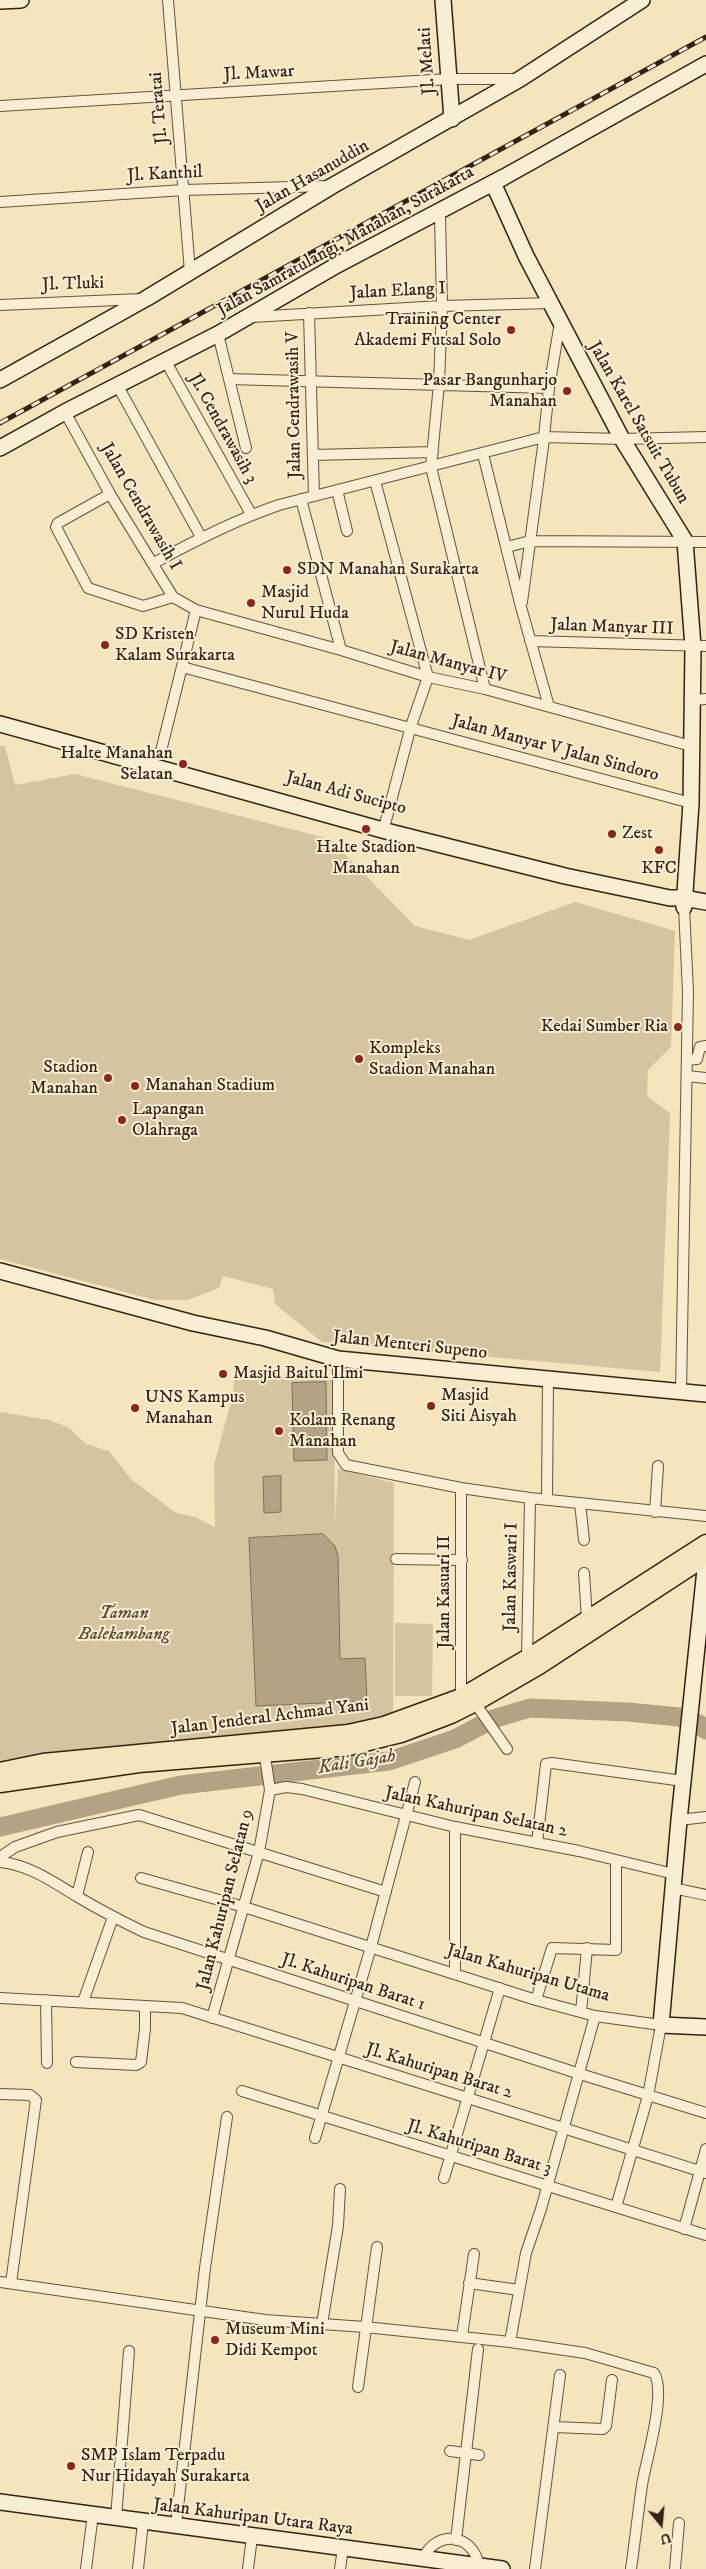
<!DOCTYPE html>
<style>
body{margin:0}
#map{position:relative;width:706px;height:2569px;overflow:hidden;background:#f5e5bc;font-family:"IM FELL DW Pica",serif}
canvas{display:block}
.north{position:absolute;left:636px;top:2499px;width:50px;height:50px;-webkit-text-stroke:4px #f8eed3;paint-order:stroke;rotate:163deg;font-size:14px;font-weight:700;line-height:20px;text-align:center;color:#342114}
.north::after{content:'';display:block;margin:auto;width:18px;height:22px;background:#342114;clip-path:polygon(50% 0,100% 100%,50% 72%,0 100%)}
</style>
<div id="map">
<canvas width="706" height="2569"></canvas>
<div class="north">U</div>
</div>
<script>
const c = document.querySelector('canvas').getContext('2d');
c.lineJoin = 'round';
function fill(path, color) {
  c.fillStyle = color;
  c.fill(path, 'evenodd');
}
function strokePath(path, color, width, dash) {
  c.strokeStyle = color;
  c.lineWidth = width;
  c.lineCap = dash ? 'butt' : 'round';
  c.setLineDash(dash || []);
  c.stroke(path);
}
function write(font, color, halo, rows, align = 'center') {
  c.font = font + ' "IM FELL DW Pica",serif';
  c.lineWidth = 4;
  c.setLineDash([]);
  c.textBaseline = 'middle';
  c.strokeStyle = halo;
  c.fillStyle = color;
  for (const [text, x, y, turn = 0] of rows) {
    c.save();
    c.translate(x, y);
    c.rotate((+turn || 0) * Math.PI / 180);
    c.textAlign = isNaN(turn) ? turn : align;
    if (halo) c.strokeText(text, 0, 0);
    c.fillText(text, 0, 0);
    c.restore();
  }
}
fill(new Path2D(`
 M 0,746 L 5,746 L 15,785 L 75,774 L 330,839 L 415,926 L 469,940 L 575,902 L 675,931 L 671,1047 L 648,1070 L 647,1096 L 670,1113 L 660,1372 L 322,1342 L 275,1304 L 273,1289 L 223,1276 L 219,1288 L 187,1300 L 155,1300 L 0,1259 Z
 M 235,1375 L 324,1376 L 334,1381 L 335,1522 L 338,1469 L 394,1483 L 393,1715 L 376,1721 L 295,1732 L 0,1763 L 0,1412 L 49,1420 L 68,1427 L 86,1444 L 109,1451 L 131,1479 L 176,1513 L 195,1517 L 215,1527 L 214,1465 L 232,1398 Z
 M 395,1623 L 433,1624 L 432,1696 L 395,1696 Z`), '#d4c49f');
const water = new Path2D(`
 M 326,1382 L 327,1460 L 294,1461 L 292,1383 Z
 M 281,1476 L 281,1512 L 264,1513 L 263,1477 Z
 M 323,1534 L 335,1546 L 338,1556 L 340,1659 L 365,1658 L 367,1701 L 256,1706 L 249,1538 Z`);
fill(water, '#b3a283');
strokePath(water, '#806e57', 1);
strokePath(new Path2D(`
 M 0,1827 L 181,1785 L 389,1761 L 455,1739 L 493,1719 L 530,1708 L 628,1712 L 679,1717 L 699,1724 L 706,1730`), '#b3a283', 19);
const street = new Path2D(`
 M 168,0 L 190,272
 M 0,106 L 449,79 L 519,79
 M 0,202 L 184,190 L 329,186
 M 440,216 L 442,306 L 439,384 L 431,467 L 485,689
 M 0,305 L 141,299
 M 309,313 L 314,496
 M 252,317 L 442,306 L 551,303
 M 218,334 L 246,448
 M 165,360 L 251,514
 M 229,379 L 549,388
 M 120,390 L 201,537
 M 65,412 L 110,494 L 173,597 L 196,610 L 341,650 L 428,677 L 485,689 L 691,746
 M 544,437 L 549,388 L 560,322
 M 483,454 L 521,607 L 548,703
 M 313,455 L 433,452
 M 375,481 L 428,677 L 411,726 L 385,824
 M 337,490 L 347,531
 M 110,494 L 58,523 L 56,527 L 88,588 L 143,606 L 173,597
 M 301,499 L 341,650
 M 507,547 L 530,541 L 706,542
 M 154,563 C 194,541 235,520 279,505 L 544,437 L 622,439 L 706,437
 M 522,602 L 544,439
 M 530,641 L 706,646
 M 182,667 L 691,803
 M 692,700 L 706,699
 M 160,755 L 196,610
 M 687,1060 L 697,1059 L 700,1047 L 706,1046
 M 687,1076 L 706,1078
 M 338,1359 L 338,1453 L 346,1465 L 461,1488 L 530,1498 L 706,1516
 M 681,1392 L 688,992 L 684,907
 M 547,1500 L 548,1379
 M 580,1503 L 584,1540
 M 655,1512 L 658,1466
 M 396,1559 L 462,1560
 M 584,1573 L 587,1619
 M 527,1658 L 530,1498
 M 461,1697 L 461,1488
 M 475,1703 L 507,1749
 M 270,1790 L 286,1787 L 302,1789 L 455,1827 L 579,1851 L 674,1874
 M 679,1820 L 706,1817
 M 455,1827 L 455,1973
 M 537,1843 L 546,1764 L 552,1763 L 683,1781
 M 0,1857 L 15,1847 L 57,1832 L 139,1815 L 386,1892
 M 0,1862 C 30,1865 53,1882 78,1897 C 100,1910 121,1921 144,1932 L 580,2074 L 706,2113
 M 141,1878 L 244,1907 L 536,2000 L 595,2016 L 661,2025 L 648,2096 L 616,2207
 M 673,1888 L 706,1895
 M 77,1896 L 88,1852
 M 0,1998 L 182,2008 L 706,2173
 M 46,2000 L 47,2063
 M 536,2000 L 552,1948 L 616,1950 L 616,1860
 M 83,2002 L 113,1917
 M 581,2012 L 587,1948
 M 212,2018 L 259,1852 L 270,1790 L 264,1750
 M 76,2062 L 136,2065 L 141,2062 L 145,2029 L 145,2006
 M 242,2091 L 706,2235
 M 0,2094 L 30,2095 L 36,2100 L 11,2283
 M 315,2138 L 371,1947 L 415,1782
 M 444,2178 L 500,1988
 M 684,2229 L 706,2149
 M 0,2282 L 265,2320 L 365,2327 L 510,2342 L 526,2253 L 541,2209 L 595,2016
 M 469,2283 L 519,2290
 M 322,2324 L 338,2226 L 340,2189
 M 462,2336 L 474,2254
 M 510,2342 L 585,2353 L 654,2373 C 667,2393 646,2460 642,2485 C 638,2513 635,2541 631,2569
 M 358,2387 L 377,2247
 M 554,2427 L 603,2429 L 606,2426 L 612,2380
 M 450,2451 L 479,2455
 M 116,2518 L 129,2351
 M 176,2525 L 205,2268 L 227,2117
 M 456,2540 L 478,2349
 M 423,2559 C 436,2529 473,2533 479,2566
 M 86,2569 L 93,2514
 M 138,2569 L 143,2522
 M 248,2569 L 252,2537
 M 340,2569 L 343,2548
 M 535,2569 L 560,2375
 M 675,2569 L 679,2523`);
const secondary = new Path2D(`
 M 443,0 L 452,119
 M 0,1 L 21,0
 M 493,183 L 526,256 L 622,439 L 685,541 L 693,647 L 691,803 L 684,907
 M 0,380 L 147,298 L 332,186 L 520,79 L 642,0
 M 0,448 L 65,412 L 218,334 L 337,265 L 504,177 L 706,64
 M 0,724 L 386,831 L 565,876 L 670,898 L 684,898 L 706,902
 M 0,1271 L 193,1323 L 265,1338 L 338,1359 L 706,1394
 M 706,1560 L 679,1820 L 661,2025 L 706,2027
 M 0,2502 L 502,2569`);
const primary = new Path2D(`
 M 0,1771 L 43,1762 L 348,1733 L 384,1725 L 461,1697 L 527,1658 L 706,1543
 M 0,1784 L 139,1764 L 349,1747 L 401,1734 L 451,1715 L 475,1703 L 539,1666 L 706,1557`);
strokePath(street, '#64523e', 12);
strokePath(secondary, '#342114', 18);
strokePath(primary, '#342114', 19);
strokePath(street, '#f8eed3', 10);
strokePath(secondary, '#f8eed3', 15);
strokePath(primary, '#f5e5bc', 16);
const rail = new Path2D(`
 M 0,423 L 706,37`);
strokePath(rail, '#342114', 5);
strokePath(rail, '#f8eed3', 3, [9]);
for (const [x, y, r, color] of [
 [511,330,5,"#8f2418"],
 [567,391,5,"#8f2418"],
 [287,570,5,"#8f2418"],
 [251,603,5,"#8f2418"],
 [105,645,5,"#8f2418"],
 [183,764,5,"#8f2418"],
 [366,829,5,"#8f2418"],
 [612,834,5,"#8f2418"],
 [659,850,5,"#8f2418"],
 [678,1027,5,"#8f2418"],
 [359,1059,5,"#8f2418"],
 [108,1078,5,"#8f2418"],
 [135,1086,5,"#8f2418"],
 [122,1120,5,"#8f2418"],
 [223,1374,5,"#8f2418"],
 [431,1406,5,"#8f2418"],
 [135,1408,5,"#8f2418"],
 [279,1431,5,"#8f2418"],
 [215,2340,5,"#8f2418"],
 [71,2466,5,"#8f2418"]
]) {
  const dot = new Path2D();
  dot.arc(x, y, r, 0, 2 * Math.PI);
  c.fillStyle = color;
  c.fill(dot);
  strokePath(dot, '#f8eed3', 2);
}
write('18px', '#342114', '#f8eed3', [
 ["Jl. Melati",428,61,-94],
 ["Jl. Mawar",259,74,-3],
 ["Jl. Teratai",160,108,-95],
 ["Jl. Kanthil",165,175,-3],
 ["Jalan Hasanuddin",313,177,-30],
 ["Jalan Samratulangi, Manahan, Surakarta",346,242,-29],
 ["Jl. Tluki",73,285,-2],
 ["Jalan Elang I",398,292,-3],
 ["Jalan Cendrawasih V",295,405,-91],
 ["Jalan Karel Satsuit Tubun",638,423,60],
 ["Jl. Cendrawasih 3",222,429,61],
 ["Jalan Cendrawasih I",140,507,60],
 ["Jalan Manyar III",612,628,2],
 ["Jalan Manyar IV",448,663,15],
 ["Jalan Manyar V Jalan Sindoro",555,749,15],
 ["Jalan Adi Sucipto",346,794,15],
 ["Jalan Menteri Supeno",410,1346,6],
 ["Jalan Kaswari I",512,1577,-89],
 ["Jalan Kasuari II",445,1592,-90],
 ["Jalan Jenderal Achmad Yani",270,1718,-7],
 ["Jalan Kahuripan Selatan 2",476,1813,12],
 ["Jalan Kahuripan Selatan 9",226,1900,-76],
 ["Jalan Kahuripan Utama",528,1974,16],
 ["Jl. Kahuripan Barat 1",353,1983,18],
 ["Jl. Kahuripan Barat 2",439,2072,17],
 ["Jl. Kahuripan Barat 3",479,2148,17],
 ["Jalan Kahuripan Utara Raya",253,2518,7]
]);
write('18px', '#342114', '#f8eed3', [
 ["Training Center",501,320,"right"],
 ["Akademi Futsal Solo",501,341,"right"],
 ["Pasar Bangunharjo",557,381,"right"],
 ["Manahan",557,402,"right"],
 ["SDN Manahan Surakarta",297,570],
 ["Masjid",261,593],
 ["Nurul Huda",261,614],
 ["SD Kristen",115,635],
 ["Kalam Surakarta",115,656],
 ["Halte Manahan",173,754,"right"],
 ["Selatan",173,775,"right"],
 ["Zest",622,834],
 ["Halte Stadion",366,848,"center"],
 ["Manahan",366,869,"center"],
 ["KFC",659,869,"center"],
 ["Kedai Sumber Ria",668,1027,"right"],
 ["Kompleks",369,1049],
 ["Stadion Manahan",369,1070],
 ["Stadion",98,1068,"right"],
 ["Manahan",98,1089,"right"],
 ["Manahan Stadium",145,1086],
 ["Lapangan",132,1110],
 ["Olahraga",132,1131],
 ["Masjid Baitul Ilmi",233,1374],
 ["Masjid",441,1396],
 ["Siti Aisyah",441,1417],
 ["UNS Kampus",145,1398],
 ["Manahan",145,1419],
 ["Kolam Renang",289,1421],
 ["Manahan",289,1442],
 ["Museum Mini",225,2330],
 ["Didi Kempot",225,2351],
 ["SMP Islam Terpadu",81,2456],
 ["Nur Hidayah Surakarta",81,2477]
], 'left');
write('italic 18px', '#5c4a37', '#f8eed3', [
 ["Taman",124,1614],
 ["Balekambang",124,1635]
]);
write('italic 19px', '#604e3b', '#f8eed3', [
 ["Kali Gajah",357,1763,-9]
]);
</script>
